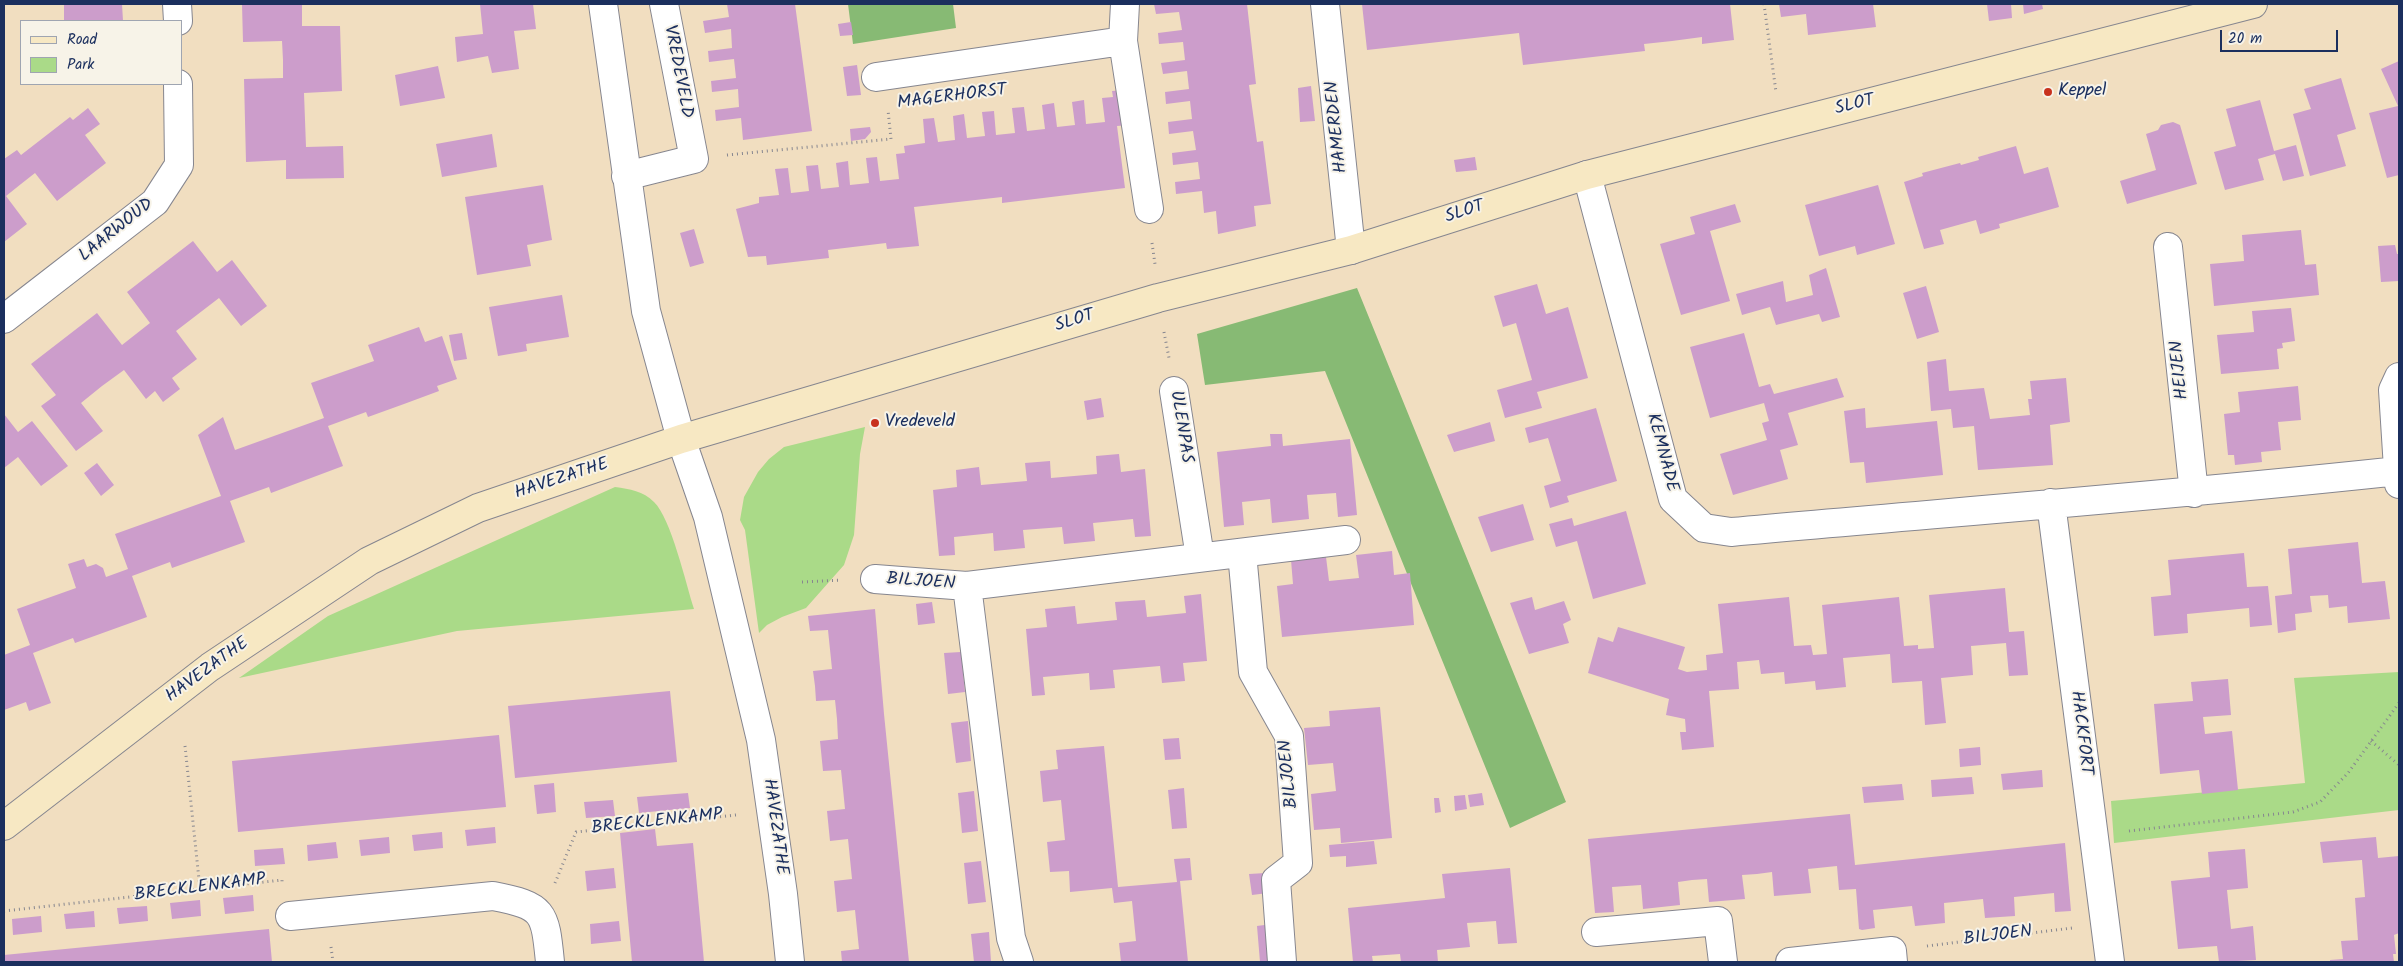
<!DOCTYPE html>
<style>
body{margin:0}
#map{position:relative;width:2403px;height:966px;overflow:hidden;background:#f1dec0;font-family:Kalam,sans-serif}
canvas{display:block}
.frame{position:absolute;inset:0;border:5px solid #1b2f5e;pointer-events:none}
.legend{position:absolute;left:20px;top:20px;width:162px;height:65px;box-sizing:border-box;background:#f7f3e8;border:1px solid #9fa5b1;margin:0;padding:6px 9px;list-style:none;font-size:15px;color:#1b2f5e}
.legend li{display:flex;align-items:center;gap:10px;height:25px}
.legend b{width:25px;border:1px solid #9fa5b1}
.scale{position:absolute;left:2220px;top:30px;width:118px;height:22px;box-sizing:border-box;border:2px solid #1b2f5e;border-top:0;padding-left:6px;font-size:15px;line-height:18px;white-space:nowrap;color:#1b2f5e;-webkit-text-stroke:4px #f7f3e8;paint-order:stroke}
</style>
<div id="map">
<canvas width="2403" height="966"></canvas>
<div class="frame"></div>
<ul class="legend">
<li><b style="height:6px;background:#f7e8c3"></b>Road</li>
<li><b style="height:14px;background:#aada88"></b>Park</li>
</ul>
<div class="scale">20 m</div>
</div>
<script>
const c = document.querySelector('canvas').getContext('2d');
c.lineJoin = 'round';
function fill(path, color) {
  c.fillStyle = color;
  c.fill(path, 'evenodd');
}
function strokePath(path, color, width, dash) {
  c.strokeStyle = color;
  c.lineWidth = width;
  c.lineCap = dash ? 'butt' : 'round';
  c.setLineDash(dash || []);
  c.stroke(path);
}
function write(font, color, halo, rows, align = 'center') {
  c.font = font + ' Kalam,sans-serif';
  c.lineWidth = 4;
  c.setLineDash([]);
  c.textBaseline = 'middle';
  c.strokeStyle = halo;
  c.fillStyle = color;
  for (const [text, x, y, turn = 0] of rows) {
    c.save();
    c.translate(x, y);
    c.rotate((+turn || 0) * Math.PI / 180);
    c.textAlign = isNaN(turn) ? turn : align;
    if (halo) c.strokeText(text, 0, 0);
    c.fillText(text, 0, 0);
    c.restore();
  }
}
fill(new Path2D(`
 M 865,427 L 860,454 L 854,535 L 844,565 L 806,608 L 782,617 L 767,625 L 759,633 L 745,530 L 740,520 L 744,497 L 758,472 L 769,459 L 784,447 Z
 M 615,487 C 630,489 643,491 654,502 C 671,518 686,584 694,609 L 457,631 L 239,678 L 328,616 Z
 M 2399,672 L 2399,810 L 2114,843 L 2111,801 L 2305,783 L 2294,678 Z`), '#aada88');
fill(new Path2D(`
 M 848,4 L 953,4 L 956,28 L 853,44 Z
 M 1357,288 L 1566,802 L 1510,828 L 1325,371 L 1205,385 L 1197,334 Z`), '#87ba74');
fill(new Path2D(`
 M 64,4 L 122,4 L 123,21 L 64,21 Z
 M 242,4 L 302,4 L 302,26 L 340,26 L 342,91 L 304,93 L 306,147 L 343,146 L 344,178 L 286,179 L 286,160 L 246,162 L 244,79 L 283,78 L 283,60 L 282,41 L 243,42 Z
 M 480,4 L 533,4 L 536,29 L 514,31 L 519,69 L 492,73 L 488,56 L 457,62 L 455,37 L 483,34 Z
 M 727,4 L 795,4 L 812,131 L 743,140 L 741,118 L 716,121 L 715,110 L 739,107 L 738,89 L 712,92 L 711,81 L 736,78 L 734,59 L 709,62 L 708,51 L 732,48 L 731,29 L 705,33 L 703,21 L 729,17 Z
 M 1154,4 L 1247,4 L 1256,84 L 1249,85 L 1257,142 L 1263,141 L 1271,204 L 1254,206 L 1256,226 L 1218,234 L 1216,211 L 1204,213 L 1202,191 L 1176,194 L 1175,182 L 1200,179 L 1198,162 L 1173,165 L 1172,153 L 1196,150 L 1193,131 L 1169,134 L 1168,122 L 1192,119 L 1190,101 L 1166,104 L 1165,92 L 1189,89 L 1187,71 L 1163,74 L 1161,63 L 1185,60 L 1183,42 L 1159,44 L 1158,33 L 1182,30 L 1179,12 L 1156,14 Z
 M 1362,4 L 1730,4 L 1734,40 L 1702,44 L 1702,37 L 1672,41 L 1644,44 L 1645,51 L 1523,65 L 1519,33 L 1367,50 Z
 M 1779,4 L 1873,4 L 1876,27 L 1808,35 L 1806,14 L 1781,17 Z
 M 1987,4 L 2011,4 L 2012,18 L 1989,21 Z
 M 2023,4 L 2042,4 L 2043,9 L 2024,14 Z
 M 851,22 L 853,35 L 840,36 L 838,24 Z
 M 2399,61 L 2399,175 L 2387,178 L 2369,113 L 2398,106 L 2381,69 Z
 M 857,65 L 861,95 L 847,96 L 843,67 Z
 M 438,66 L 445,98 L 400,106 L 395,75 Z
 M 2341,78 L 2356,129 L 2337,135 L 2346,166 L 2310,176 L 2293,114 L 2311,109 L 2304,89 Z
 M 1311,86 L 1315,121 L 1300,122 L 1298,88 Z
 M 1125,90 L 1129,125 L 1117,126 L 1125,188 L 1002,203 L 1002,197 L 914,207 L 919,246 L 887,249 L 886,243 L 828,250 L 829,258 L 767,265 L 766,256 L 748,257 L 736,209 L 759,203 L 759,197 L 779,195 L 775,169 L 788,168 L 791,193 L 809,191 L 806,166 L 818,165 L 821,189 L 839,187 L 836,163 L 848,161 L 850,185 L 869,183 L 866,158 L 877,157 L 880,181 L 899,179 L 896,154 L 905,153 L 904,146 L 925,143 L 923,119 L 934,118 L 938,142 L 955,140 L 953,116 L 964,114 L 967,138 L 985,136 L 982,112 L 994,111 L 996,135 L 1015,133 L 1012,108 L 1024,107 L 1027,131 L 1045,129 L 1042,105 L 1054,103 L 1057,127 L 1075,125 L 1072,102 L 1084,100 L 1086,124 L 1105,122 L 1102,98 L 1113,97 L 1112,91 Z
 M 2260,100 L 2274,151 L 2296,145 L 2304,176 L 2283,181 L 2275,154 L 2258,159 L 2264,180 L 2225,190 L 2214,152 L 2236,146 L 2226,109 Z
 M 88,108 L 100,124 L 85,135 L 106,163 L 57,201 L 35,173 L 21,184 L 6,196 L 27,224 L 4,242 L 4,159 L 17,150 L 21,155 L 70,117 L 73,120 Z
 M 2173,122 L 2180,125 L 2197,184 L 2127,204 L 2120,181 L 2156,170 L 2146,134 L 2158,130 L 2161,125 Z
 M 870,127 L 871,132 L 865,139 L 851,141 L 850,129 Z
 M 492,134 L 497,167 L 442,177 L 436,144 Z
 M 2016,146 L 2024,174 L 2048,167 L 2059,207 L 1999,224 L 2000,228 L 1980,234 L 1976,220 L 1940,230 L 1944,244 L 1924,249 L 1904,182 L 1923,176 L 1922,173 L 1960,163 L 1961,165 L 1979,160 L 1978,157 Z
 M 1475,157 L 1477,170 L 1456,172 L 1454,160 Z
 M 543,185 L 552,240 L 527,245 L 531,266 L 477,275 L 465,197 Z
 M 1878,185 L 1895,244 L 1857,255 L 1855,246 L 1819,256 L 1805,205 Z
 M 1735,204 L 1741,222 L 1710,231 L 1730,301 L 1681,315 L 1660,244 L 1695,234 L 1690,217 Z
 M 694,229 L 704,263 L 690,267 L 680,233 Z
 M 2301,230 L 2305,265 L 2316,264 L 2319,295 L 2214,306 L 2210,264 L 2244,261 L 2242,235 Z
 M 193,241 L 217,272 L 232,260 L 267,306 L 241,326 L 219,298 L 176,331 L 197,359 L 172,378 L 180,389 L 163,402 L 155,391 L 146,399 L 124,370 L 102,386 L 81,403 L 103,431 L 76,451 L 41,406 L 56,395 L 31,364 L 97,313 L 122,345 L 150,323 L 127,292 Z
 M 2395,245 L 2397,254 L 2399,254 L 2399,281 L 2381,282 L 2378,246 Z
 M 1826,268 L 1840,317 L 1822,322 L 1819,314 L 1776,325 L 1770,307 L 1742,315 L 1736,294 L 1783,281 L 1786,302 L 1813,295 L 1809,275 Z
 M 1537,284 L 1546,314 L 1568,307 L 1588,378 L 1537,392 L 1542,408 L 1505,418 L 1497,390 L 1532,380 L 1516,323 L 1503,327 L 1494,296 Z
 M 1926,286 L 1939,332 L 1917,339 L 1903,293 Z
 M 562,295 L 569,337 L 526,344 L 527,351 L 498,356 L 489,307 Z
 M 2291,308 L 2295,341 L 2282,343 L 2283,348 L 2277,349 L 2279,369 L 2221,374 L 2217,335 L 2254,332 L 2252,311 Z
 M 419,327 L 425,342 L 442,336 L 457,379 L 437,386 L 439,391 L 404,404 L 368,417 L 366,412 L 328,426 L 343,466 L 271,493 L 269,487 L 230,501 L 245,542 L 172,568 L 170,562 L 132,576 L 147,617 L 75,643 L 73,638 L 33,653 L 51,703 L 29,711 L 26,702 L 4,710 L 4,655 L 30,645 L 17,609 L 76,588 L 68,564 L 84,559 L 87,567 L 96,564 L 103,568 L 106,577 L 128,569 L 115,534 L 221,496 L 198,435 L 223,417 L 235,450 L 324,418 L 311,383 L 374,361 L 368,345 Z
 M 462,333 L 467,359 L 454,361 L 449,335 Z
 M 1744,333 L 1759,387 L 1770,384 L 1774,394 L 1837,378 L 1844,397 L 1788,413 L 1798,445 L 1780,450 L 1788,479 L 1733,495 L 1720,454 L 1767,440 L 1762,423 L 1769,421 L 1764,403 L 1710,418 L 1690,347 Z
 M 1946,359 L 1949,391 L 1984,388 L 1990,419 L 2030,415 L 2028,399 L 2032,399 L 2030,381 L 2066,378 L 2070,422 L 2050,425 L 2053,465 L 1978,470 L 1974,426 L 1953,428 L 1951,409 L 1931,411 L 1927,362 Z
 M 2298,386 L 2301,420 L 2278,422 L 2281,450 L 2261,452 L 2262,462 L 2235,465 L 2234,455 L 2228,455 L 2224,414 L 2240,412 L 2238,392 Z
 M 1101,398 L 1104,417 L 1087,420 L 1084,401 Z
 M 1596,408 L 1617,481 L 1567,496 L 1569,502 L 1550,508 L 1544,486 L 1561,481 L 1548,438 L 1529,443 L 1525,428 Z
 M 1865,408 L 1866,428 L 1937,421 L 1943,475 L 1866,483 L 1864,462 L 1850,463 L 1844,411 Z
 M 4,414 L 18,432 L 32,421 L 68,466 L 41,486 L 18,457 L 4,468 Z
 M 1490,422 L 1495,441 L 1454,452 L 1447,435 Z
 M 1270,434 L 1282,434 L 1283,446 L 1350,439 L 1357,515 L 1338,517 L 1336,493 L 1307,495 L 1309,519 L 1272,523 L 1270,499 L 1242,502 L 1244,525 L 1224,527 L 1217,452 L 1271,446 Z
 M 1119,454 L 1121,472 L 1145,469 L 1151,536 L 1135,537 L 1133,519 L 1093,523 L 1095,541 L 1064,544 L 1062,527 L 1023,530 L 1025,548 L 994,551 L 993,533 L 954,537 L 955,555 L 939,556 L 933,490 L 957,487 L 956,470 L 979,467 L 981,485 L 1027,481 L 1025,463 L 1050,461 L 1051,478 L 1097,474 L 1096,456 Z
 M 97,463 L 114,485 L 101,496 L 84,473 Z
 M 1523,504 L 1534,540 L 1491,552 L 1478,517 Z
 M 1626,511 L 1646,584 L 1593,599 L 1577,541 L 1556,547 L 1549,524 L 1572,518 L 1574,526 Z
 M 2358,542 L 2362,583 L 2385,581 L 2390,619 L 2348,623 L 2347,606 L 2329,608 L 2328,595 L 2310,596 L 2312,612 L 2295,614 L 2296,630 L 2278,633 L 2275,596 L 2292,594 L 2288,549 Z
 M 1392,551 L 1394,575 L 1410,573 L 1414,625 L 1282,637 L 1277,586 L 1293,584 L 1291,560 L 1326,557 L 1329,581 L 1359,578 L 1356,555 Z
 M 2244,553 L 2247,587 L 2268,586 L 2272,625 L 2250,627 L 2249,608 L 2187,614 L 2188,633 L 2154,636 L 2151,597 L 2171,595 L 2168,560 Z
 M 2005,588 L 2009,632 L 2024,631 L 2028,675 L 2009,676 L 2006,643 L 1971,646 L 1973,675 L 1941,678 L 1946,723 L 1925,725 L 1922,681 L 1892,683 L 1890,654 L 1843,658 L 1846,687 L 1816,690 L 1815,681 L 1785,684 L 1784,672 L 1761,674 L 1759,660 L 1737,662 L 1739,689 L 1709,691 L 1714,747 L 1682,750 L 1680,732 L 1686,732 L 1685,719 L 1666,715 L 1669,699 L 1588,673 L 1598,637 L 1613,642 L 1618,627 L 1685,647 L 1678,669 L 1687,672 L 1707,670 L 1706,655 L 1723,653 L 1718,604 L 1789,597 L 1794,646 L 1811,645 L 1813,655 L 1827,654 L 1822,605 L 1899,597 L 1904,646 L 1918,645 L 1918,649 L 1934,648 L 1929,595 Z
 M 1201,594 L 1207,661 L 1183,663 L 1185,681 L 1162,683 L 1160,666 L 1113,670 L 1115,688 L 1090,690 L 1089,673 L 1043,677 L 1045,695 L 1032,696 L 1026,629 L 1047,627 L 1045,609 L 1075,606 L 1077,624 L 1117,620 L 1115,602 L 1145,600 L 1147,617 L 1186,613 L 1184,596 Z
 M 1532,597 L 1535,610 L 1564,601 L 1571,620 L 1563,624 L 1569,643 L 1529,654 L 1510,603 Z
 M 932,602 L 935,623 L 918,625 L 916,604 Z
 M 875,609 L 884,714 L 909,962 L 842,962 L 841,951 L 859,949 L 855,910 L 837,912 L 834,881 L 852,879 L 848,839 L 830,841 L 827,811 L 845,809 L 843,789 L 841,770 L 823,771 L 820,741 L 838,739 L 837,719 L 835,700 L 816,701 L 815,686 L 813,671 L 832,669 L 828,630 L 810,631 L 808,616 Z
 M 961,652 L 965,692 L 948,694 L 944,653 Z
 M 2228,679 L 2231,715 L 2203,717 L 2205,734 L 2232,731 L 2238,790 L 2202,794 L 2199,770 L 2160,774 L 2154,704 L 2193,701 L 2191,682 Z
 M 670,691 L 677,762 L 515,778 L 508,706 Z
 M 1380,707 L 1392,838 L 1341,843 L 1340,828 L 1314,830 L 1311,794 L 1336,791 L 1333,763 L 1308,765 L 1304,728 L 1330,726 L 1329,711 Z
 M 968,721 L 971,761 L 956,763 L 951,723 Z
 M 499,735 L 506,807 L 238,832 L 232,761 Z
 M 1179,738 L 1181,759 L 1165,760 L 1163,739 Z
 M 1104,746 L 1118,887 L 1177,882 L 1174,859 L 1190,858 L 1192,880 L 1180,881 L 1188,962 L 1121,962 L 1119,943 L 1136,941 L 1132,901 L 1114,903 L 1112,888 L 1070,892 L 1069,871 L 1050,872 L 1047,842 L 1065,840 L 1061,800 L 1043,802 L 1040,771 L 1058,769 L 1056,750 Z
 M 1980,747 L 1981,765 L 1960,767 L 1959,749 Z
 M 2042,770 L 2043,787 L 2003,790 L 2001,774 Z
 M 1972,777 L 1974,794 L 1932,797 L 1931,780 Z
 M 554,783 L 556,812 L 537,814 L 534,785 Z
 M 1902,784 L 1904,800 L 1864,803 L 1862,787 Z
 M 1184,788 L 1187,828 L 1172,829 L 1168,790 Z
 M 974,791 L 978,831 L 962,833 L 958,793 Z
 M 688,793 L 690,808 L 639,813 L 637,797 Z
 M 1482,793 L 1484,805 L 1470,807 L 1468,795 Z
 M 1465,795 L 1467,809 L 1455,811 L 1454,796 Z
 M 1434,798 L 1439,798 L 1441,812 L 1435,813 Z
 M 613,800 L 615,816 L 586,818 L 584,802 Z
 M 1850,814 L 1855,865 L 2065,843 L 2071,911 L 2055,912 L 2054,893 L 2014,897 L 2015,916 L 1985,918 L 1983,899 L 1944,903 L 1945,923 L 1915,926 L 1912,906 L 1873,910 L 1875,928 L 1862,930 L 1859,929 L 1856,889 L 1839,890 L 1837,866 L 1808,869 L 1811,893 L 1774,896 L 1772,872 L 1757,874 L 1742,875 L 1745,899 L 1709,902 L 1707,879 L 1692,880 L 1678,882 L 1680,905 L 1643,909 L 1641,885 L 1612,887 L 1614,912 L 1595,913 L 1588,839 Z
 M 495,827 L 496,843 L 467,846 L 465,830 Z
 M 655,829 L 657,846 L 693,843 L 704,962 L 632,962 L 620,833 Z
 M 442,832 L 443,848 L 414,851 L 412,835 Z
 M 389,837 L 390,853 L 361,856 L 359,840 Z
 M 2376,837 L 2378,858 L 2399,856 L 2399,933 L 2394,935 L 2396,954 L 2393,954 L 2394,962 L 2330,962 L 2330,960 L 2343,959 L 2341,941 L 2358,940 L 2355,898 L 2365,897 L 2362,860 L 2323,863 L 2320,842 Z
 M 1374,841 L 1377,864 L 1346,867 L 1346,856 L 1330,857 L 1329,845 Z
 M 336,842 L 338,858 L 308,861 L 307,845 Z
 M 283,848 L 285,864 L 255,866 L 254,850 Z
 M 2245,849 L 2248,888 L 2227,890 L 2231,929 L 2253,926 L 2256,960 L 2219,962 L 2217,946 L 2178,949 L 2171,881 L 2210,877 L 2208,852 Z
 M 981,861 L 986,902 L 968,904 L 964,863 Z
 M 614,868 L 616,888 L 587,891 L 585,871 Z
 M 1510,868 L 1517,943 L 1498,944 L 1496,921 L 1467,923 L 1470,947 L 1437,950 L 1438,962 L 1401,962 L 1400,954 L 1372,956 L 1373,962 L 1353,962 L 1348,908 L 1445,898 L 1442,874 Z
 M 1266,873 L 1268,893 L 1252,895 L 1249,874 Z
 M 253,895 L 254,911 L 225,914 L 223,898 Z
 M 200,900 L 201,916 L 172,919 L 170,903 Z
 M 147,906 L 148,921 L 119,924 L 117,908 Z
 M 94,911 L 95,927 L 66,929 L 64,914 Z
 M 41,916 L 42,932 L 13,935 L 12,919 Z
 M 619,921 L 621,941 L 591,944 L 590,924 Z
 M 1272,924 L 1276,962 L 1260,962 L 1257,926 Z
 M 269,929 L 272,962 L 4,962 L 4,955 Z
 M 989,932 L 991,962 L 974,962 L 971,934 Z`), '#cc9dcb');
const street = new Path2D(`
 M 177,4 L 178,21
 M 603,4 L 646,311 L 681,439 L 708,517 L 761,740 L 783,894 L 790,962
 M 1125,4 L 1123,41 L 1149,209
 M 1325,4 L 1351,250
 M 876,77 L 1123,41
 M 1587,175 L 1673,499 L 1704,528 L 1731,532 C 1953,512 2176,495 2398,471
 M 626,176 L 694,159 L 664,4
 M 2168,247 L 2194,493
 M 4,319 L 155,202 L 179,165 L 178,84
 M 2399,377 L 2393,390 L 2399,484
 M 1174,391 L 1200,557
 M 2051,503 L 2110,962
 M 1242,553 L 1253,672 L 1289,736 L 1298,863 L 1276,880 L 1282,962
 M 875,579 L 967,586 L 1346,540
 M 967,586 L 1011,938 L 1019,962
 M 290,916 L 493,896 C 544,906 545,911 550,962
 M 1596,932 L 1718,921 L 1723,962
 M 1790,962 L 1892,951 L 1893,962`);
const secondary = new Path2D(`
 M 4,826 L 210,667 L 369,561 L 478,508 L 681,439 L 1158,298 L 1351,250 L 1587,175 L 2253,4`);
strokePath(street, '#86868f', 30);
strokePath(secondary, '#86868f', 30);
strokePath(new Path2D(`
 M 1764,4 L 1776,92
 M 727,155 L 891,139 L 888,110
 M 1152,243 L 1155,264
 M 1164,332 L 1169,358
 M 802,582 L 841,580
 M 2371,741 L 2399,765
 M 185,746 L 200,889
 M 2129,831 L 2293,812 L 2320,802 L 2348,773 L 2399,703
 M 555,883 L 576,832 L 736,815
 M 4,911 L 282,880 L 282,882
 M 1927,946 L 2072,928
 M 331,947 L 333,962`), '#86868f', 3, [1, 4]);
strokePath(street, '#fff', 28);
strokePath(secondary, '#f7e8c3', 28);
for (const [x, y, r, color] of [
 [2048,92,5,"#c8321e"],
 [875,423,5,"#c8321e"]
]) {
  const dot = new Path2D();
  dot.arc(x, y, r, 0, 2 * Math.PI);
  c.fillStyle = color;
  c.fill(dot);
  strokePath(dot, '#f7f3e8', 2);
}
write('18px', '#1b2f5e', '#f7f3e8', [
 ["VREDEVELD",677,72,79],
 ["MAGERHORST",952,98,-7],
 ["SLOT",1855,106,-14],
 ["HAMERDEN",1338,127,-96],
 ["SLOT",1465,213,-18],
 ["LAARWOUD",117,231,-39],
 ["SLOT",1075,322,-17],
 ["HEIJEN",2181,370,-96],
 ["ULENPAS",1180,427,81],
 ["KEMNADE",1661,453,75],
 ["HAVEZATHE",562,480,-18],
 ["BILJOEN",921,583,4],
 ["HAVEZATHE",208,671,-36],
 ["HACKFORT",2080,733,83],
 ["BILJOEN",1290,774,-96],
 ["BRECKLENKAMP",657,823,-6],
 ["HAVEZATHE",774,827,82],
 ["BRECKLENKAMP",200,889,-7],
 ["BILJOEN",1998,937,-7]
]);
write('18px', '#1b2f5e', '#f7f3e8', [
 ["Keppel",2058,92],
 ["Vredeveld",885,423]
], 'left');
</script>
